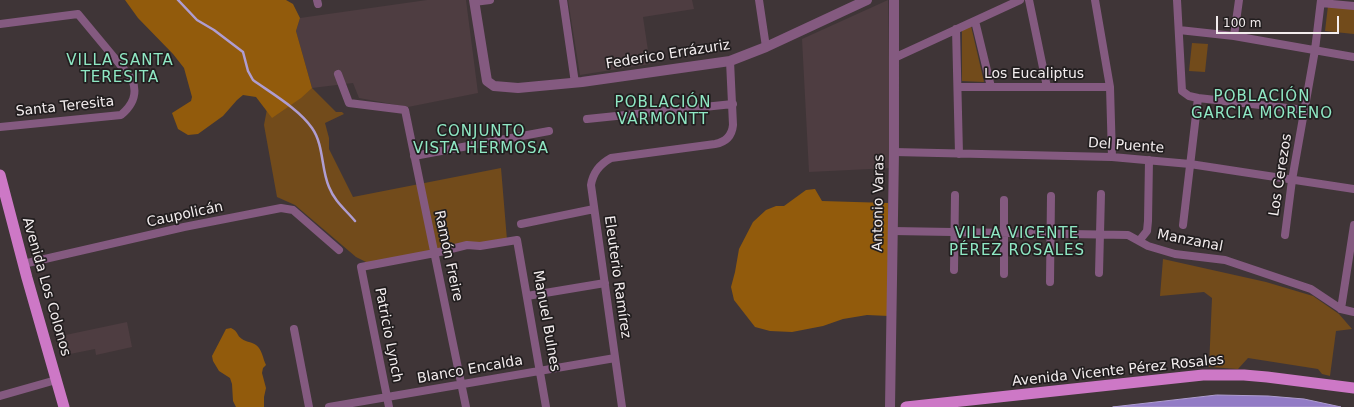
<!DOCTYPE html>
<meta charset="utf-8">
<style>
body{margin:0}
#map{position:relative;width:1354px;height:407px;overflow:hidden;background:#3f3537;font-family:"DejaVu Sans",sans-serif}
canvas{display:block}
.scale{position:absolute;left:1216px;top:16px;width:123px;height:18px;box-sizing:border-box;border:2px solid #f3edee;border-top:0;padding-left:5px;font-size:12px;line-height:14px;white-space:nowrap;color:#f3edee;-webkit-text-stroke:3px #221e1f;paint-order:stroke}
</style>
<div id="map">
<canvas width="1354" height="407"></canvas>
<div class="scale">100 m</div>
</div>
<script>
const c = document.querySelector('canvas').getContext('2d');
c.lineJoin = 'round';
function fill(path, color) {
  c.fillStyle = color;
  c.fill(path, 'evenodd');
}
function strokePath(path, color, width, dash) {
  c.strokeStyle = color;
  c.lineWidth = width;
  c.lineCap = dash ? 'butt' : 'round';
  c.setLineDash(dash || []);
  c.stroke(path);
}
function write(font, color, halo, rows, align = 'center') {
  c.font = font + ' "DejaVu Sans",sans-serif';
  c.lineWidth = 3.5;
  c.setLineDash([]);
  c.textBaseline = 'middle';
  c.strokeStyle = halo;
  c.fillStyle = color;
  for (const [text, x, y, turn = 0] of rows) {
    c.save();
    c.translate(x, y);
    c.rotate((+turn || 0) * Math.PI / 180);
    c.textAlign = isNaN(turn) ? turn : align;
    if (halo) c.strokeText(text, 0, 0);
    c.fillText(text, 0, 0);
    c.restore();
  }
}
fill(new Path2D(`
 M 427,0 L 466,0 L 478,93 L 408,107 L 359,98 L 353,83 L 312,88 L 296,31 L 300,18 Z
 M 568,0 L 692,0 L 694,9 L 643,17 L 650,64 L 580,75 Z
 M 888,0 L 891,168 L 809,172 L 802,39 Z
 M 127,322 L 132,347 L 96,355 L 95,349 L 60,356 L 56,337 Z`), '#4e3d41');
fill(new Path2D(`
 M 1328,6 L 1354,9 L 1354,34 L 1325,31 Z
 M 971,26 L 984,82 L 962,81 L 962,30 Z
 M 1192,43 L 1208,44 L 1205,72 L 1189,71 Z
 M 299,87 L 312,88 L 336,112 L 342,112 L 344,114 L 325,123 L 329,138 L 329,149 L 353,197 L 501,168 L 507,240 L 368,263 L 356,257 L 295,205 L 277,197 L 264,125 L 268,104 Z
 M 1163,259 L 1266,282 L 1313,296 L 1339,314 L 1352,329 L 1336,331 L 1330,376 L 1322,374 L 1318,369 L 1248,358 L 1238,369 L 1209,367 L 1212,298 L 1204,292 L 1160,296 Z`), '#724b1b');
fill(new Path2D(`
 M 125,0 L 286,0 L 293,4 L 300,18 L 296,31 L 312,88 L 301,98 L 272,118 L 256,97 L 243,95 L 237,100 L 223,116 L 198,134 L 188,135 L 178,129 L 172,113 L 191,101 L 192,97 L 184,68 L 173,54 L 138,18 Z
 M 815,189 L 822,201 L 888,203 L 889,316 L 867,315 L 843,319 L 823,326 L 792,332 L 770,331 L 755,327 L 734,300 L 731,287 L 735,272 L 739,249 L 753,222 L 766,210 L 776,206 L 784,206 L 806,190 Z
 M 231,328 C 239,332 236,335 242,339 C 246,342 252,342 256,345 C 262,349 263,359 266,365 L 263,368 L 262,373 L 266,388 L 264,397 L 264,407 L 236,407 L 233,401 L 232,384 L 230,378 L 219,371 L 213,361 L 212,356 L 226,329 Z`), '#925b0c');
const water = new Path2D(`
 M 1217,395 L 1268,396 L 1304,399 L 1341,407 L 1113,407 Z`);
fill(water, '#927bc5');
strokePath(water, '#af9dd1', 1);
strokePath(new Path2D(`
 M 178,0 L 197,20 L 214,30 L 243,52 L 248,71 L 253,80 C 271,93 299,109 312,128 C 324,145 321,169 329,187 C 335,202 345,209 355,221`), '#af9dd1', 2.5);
strokePath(new Path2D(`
 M 317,0 L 318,4
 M 563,0 L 575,83
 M 759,0 L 766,47
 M 1029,0 L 1047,87
 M 1095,0 L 1110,87 L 1112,157
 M 1177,0 L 1182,91 L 1189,96 L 1198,98 L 1183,225
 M 474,2 L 490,0
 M 1321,3 L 1354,6
 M 975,21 L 991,87
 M 0,24 L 78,14 L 132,79 C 138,94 133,105 121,115 L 0,127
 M 956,29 L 959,154
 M 1179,30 L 1234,36 L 1354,57
 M 1234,36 L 1239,0
 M 894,58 L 1020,0
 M 338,74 L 349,103 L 405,110 C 425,209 446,308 466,407
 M 958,87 L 1110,87
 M 1198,98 L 1305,110
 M 587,119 L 733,104
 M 894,152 L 1112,157 L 1190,164 L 1354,189
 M 414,156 L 549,131
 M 1004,200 L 1004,274
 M 521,224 L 594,209
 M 893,231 L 1128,235 L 1148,246 L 1175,254 L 1225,260 L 1311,289 L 1341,309 L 1354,312
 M 1285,235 L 1292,180 L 1315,50 L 1321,0
 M 1139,241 L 1147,231 L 1148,221 L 1149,160
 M 23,264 L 184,227 L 281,208 L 293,210 L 339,250
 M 954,270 L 955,195
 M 1099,273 L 1101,194
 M 1050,282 L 1051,196
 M 527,296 L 605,283
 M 1341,309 L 1354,225
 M 294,329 L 309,407
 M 0,396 L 56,380
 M 329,407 L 615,358
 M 389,407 L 361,267 L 435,253 L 467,245 L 480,246 L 517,240 L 546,407
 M 622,407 L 591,185 C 593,172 600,164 611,158 L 715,144 C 726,142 732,135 733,125 L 730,61`), '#845a80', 8);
strokePath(new Path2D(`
 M 474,0 L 487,81 L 494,86 L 518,88 L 582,82 L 730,61 L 766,47 L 867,0
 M 890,407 L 894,152 L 894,0`), '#845a80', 10);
strokePath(new Path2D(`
 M 0,175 L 27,278 L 64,407
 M 906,407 L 1203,375 L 1244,375 L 1267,377 L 1354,388`), '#cd78c6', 11);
write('14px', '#f3edee', '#221e1f', [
 ["Federico Errázuriz",668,55,-9],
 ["Los Eucaliptus",1034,74],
 ["Santa Teresita",65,107,-6],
 ["Del Puente",1126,146,4],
 ["Los Cerezos",1281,175,-81],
 ["Antonio Varas",879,203,-89],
 ["Caupolicán",185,215,-12],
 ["Manzanal",1190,241,11],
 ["Ramón Freire",448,256,78],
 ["Eleuterio Ramírez",617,277,82],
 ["Avenida Los Colonos",46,287,74],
 ["Manuel Bulnes",546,321,80],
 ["Patricio Lynch",388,335,79],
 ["Blanco Encalda",470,370,-10],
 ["Avenida Vicente Pérez Rosales",1118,371,-6]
]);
c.letterSpacing = '1px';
write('15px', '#8fe8c4', '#221e1f', [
 ["VILLA SANTA",120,61],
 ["TERESITA",120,78],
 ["POBLACIÓN",1262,97],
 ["GARCIA MORENO",1262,114],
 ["POBLACIÓN",663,103],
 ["VARMONTT",663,120],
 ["CONJUNTO",481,132],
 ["VISTA HERMOSA",481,149],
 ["VILLA VICENTE",1017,234],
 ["PÉREZ ROSALES",1017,251]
]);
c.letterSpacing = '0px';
</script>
